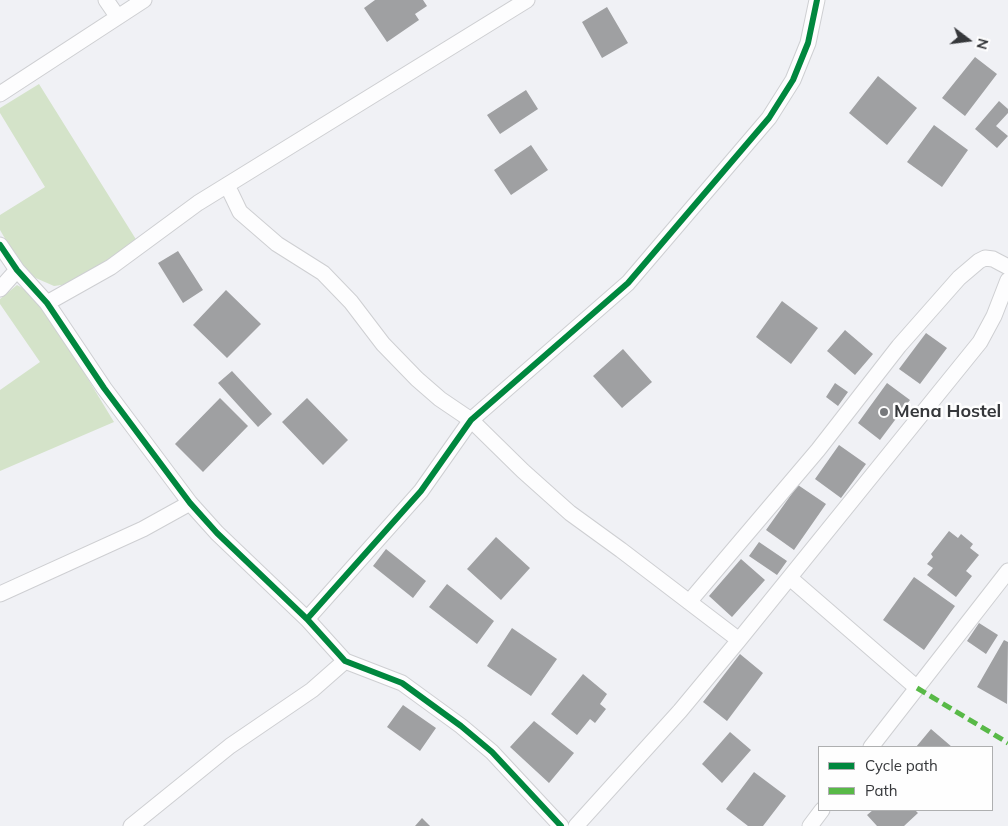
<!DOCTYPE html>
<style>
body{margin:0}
#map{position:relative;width:1008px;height:826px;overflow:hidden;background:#f0f1f5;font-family:Mulish,sans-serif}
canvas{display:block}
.legend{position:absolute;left:818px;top:746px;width:175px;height:65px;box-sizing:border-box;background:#fefefe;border:1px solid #aeafb0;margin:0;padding:6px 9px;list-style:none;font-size:15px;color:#36383b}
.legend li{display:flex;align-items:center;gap:10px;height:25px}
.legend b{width:25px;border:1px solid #aeafb0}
.north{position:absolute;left:943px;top:15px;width:50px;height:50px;-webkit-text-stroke:4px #fefefe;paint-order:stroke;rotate:105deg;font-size:14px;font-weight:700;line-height:20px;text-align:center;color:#36383b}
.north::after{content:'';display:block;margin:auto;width:18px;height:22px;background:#36383b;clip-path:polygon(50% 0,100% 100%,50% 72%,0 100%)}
</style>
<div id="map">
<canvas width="1008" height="826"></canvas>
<ul class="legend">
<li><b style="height:6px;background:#00873e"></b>Cycle path</li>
<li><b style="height:6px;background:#58b947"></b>Path</li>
</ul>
<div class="north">N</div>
</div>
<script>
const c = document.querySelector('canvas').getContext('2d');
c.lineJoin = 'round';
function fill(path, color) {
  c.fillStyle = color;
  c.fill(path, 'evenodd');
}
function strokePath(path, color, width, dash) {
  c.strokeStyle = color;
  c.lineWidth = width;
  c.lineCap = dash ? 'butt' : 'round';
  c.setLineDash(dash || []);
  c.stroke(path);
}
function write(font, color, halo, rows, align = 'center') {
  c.font = font + ' Mulish,sans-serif';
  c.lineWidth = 5;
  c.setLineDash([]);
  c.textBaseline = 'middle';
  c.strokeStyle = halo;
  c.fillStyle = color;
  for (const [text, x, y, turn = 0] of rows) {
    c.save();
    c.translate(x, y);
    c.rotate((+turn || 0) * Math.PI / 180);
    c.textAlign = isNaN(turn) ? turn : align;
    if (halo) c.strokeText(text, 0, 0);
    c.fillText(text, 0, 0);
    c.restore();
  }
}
fill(new Path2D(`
 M 39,84 L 137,241 L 69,284 L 54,286 L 31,276 L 17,259 L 0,230 L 0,215 L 45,187 L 0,113 L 0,108 Z
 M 17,285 L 33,294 L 45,308 L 114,422 L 0,471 L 0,390 L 40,362 L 0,304 L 0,299 Z`), '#d4e3c9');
fill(new Path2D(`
 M 375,0 L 423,0 L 427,6 L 415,14 L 419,20 L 387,42 L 364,8 Z
 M 607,7 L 628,43 L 602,58 L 582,22 Z
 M 975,57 L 997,74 L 965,116 L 942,98 Z
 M 878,76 L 917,108 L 887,145 L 849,113 Z
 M 526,90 L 538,109 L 500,134 L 487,115 Z
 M 999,101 L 1008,109 L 1008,113 L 996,126 L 1008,136 L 997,148 L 975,129 Z
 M 934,125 L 968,150 L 942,187 L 907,162 Z
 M 531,145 L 548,170 L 511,195 L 494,170 Z
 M 178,251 L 203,290 L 183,303 L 158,263 Z
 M 226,290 L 261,324 L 227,358 L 193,325 Z
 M 782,301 L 818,328 L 791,364 L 756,337 Z
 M 845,330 L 873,354 L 855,375 L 827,351 Z
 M 926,333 L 947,348 L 920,384 L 899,369 Z
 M 623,349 L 652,382 L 622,408 L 593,376 Z
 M 232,371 L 272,414 L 258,427 L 218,383 Z
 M 835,383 L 848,392 L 838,406 L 826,397 Z
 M 887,383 L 910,400 L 880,440 L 858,423 Z
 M 220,398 L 248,426 L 203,472 L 175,444 Z
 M 307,398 L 348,440 L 323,465 L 282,422 Z
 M 839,445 L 866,464 L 841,498 L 815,479 Z
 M 798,485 L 826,504 L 794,550 L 766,530 Z
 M 949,531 L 958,538 L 961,534 L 973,544 L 970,548 L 979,555 L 966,571 L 972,576 L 956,597 L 927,575 L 933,568 L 927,564 L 933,557 L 931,554 Z
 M 496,537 L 530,568 L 501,600 L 467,569 Z
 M 759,542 L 787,561 L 777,575 L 749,556 Z
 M 386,549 L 426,581 L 413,598 L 373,566 Z
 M 741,559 L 765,580 L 732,617 L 709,596 Z
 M 914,577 L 955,606 L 924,650 L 883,620 Z
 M 447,584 L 494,621 L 477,644 L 429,607 Z
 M 979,623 L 998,635 L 986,654 L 967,641 Z
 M 512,628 L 557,659 L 531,696 L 487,666 Z
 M 1004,640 L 1008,642 L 1007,704 L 977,687 Z
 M 740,654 L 763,673 L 727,721 L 703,702 Z
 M 583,674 L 607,694 L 600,704 L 606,709 L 595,723 L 590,719 L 577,735 L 551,714 Z
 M 403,705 L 436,728 L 420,751 L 387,727 Z
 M 534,721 L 574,753 L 549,783 L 510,747 Z
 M 931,729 L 952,747 L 916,747 Z
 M 730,732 L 751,750 L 722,783 L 702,764 Z
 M 754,772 L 786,796 L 763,826 L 748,826 L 726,809 Z
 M 873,810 L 915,810 L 918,813 L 904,826 L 877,826 L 867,815 Z
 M 422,818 L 430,826 L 415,826 Z`), '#9fa0a2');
const street = new Path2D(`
 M 106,0 L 117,16
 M 0,94 L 144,0
 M 227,185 L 240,212 L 277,244 L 323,273 L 351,302 L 383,344 L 417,379 L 440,399 L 471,420 L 523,471 L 570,513 L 621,550 L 739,640
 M 0,245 L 17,270 L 47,303 L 104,388 L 190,503 L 217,533 L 307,619 L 345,661 L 402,683 L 461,726 L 492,752 L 561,826
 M 0,289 L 17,270
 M 47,303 L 111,267 L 198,203 L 527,0
 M 790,578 L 917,688
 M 0,594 L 143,529 L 190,503
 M 689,602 L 818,450 L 899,346 L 959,278 L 979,261 L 985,258 L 993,259 L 1008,267
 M 307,619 L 421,491 L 471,420 L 628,283 L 769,118 L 793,80 L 808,43 L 817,0
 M 871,747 L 1008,571
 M 131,826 L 230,746 L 312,690 L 345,661
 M 576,826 L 680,711 L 739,640 L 980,342 L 994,316 L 1008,280
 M 810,826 L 822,810`);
strokePath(street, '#cecfd2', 17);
strokePath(street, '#fdfdfe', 15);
strokePath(new Path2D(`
 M 917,688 L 1008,743`), '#58b947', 5, [10, 5]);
strokePath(new Path2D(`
 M 0,245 L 17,270 L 47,303 L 104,388 L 190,503 L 217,533 L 307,619 L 345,661 L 402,683 L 461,726 L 492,752 L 561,826
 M 307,619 L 421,491 L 471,420 L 628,283 L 769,118 L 793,80 L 808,43 L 817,0`), '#00873e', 6);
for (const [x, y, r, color] of [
 [884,412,5,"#77797c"]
]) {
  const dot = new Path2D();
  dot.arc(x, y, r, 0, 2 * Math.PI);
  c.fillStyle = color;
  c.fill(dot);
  strokePath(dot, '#fefefe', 2);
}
write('bold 18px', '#36383b', '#fefefe', [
 ["Mena Hostel",894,412]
], 'left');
</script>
